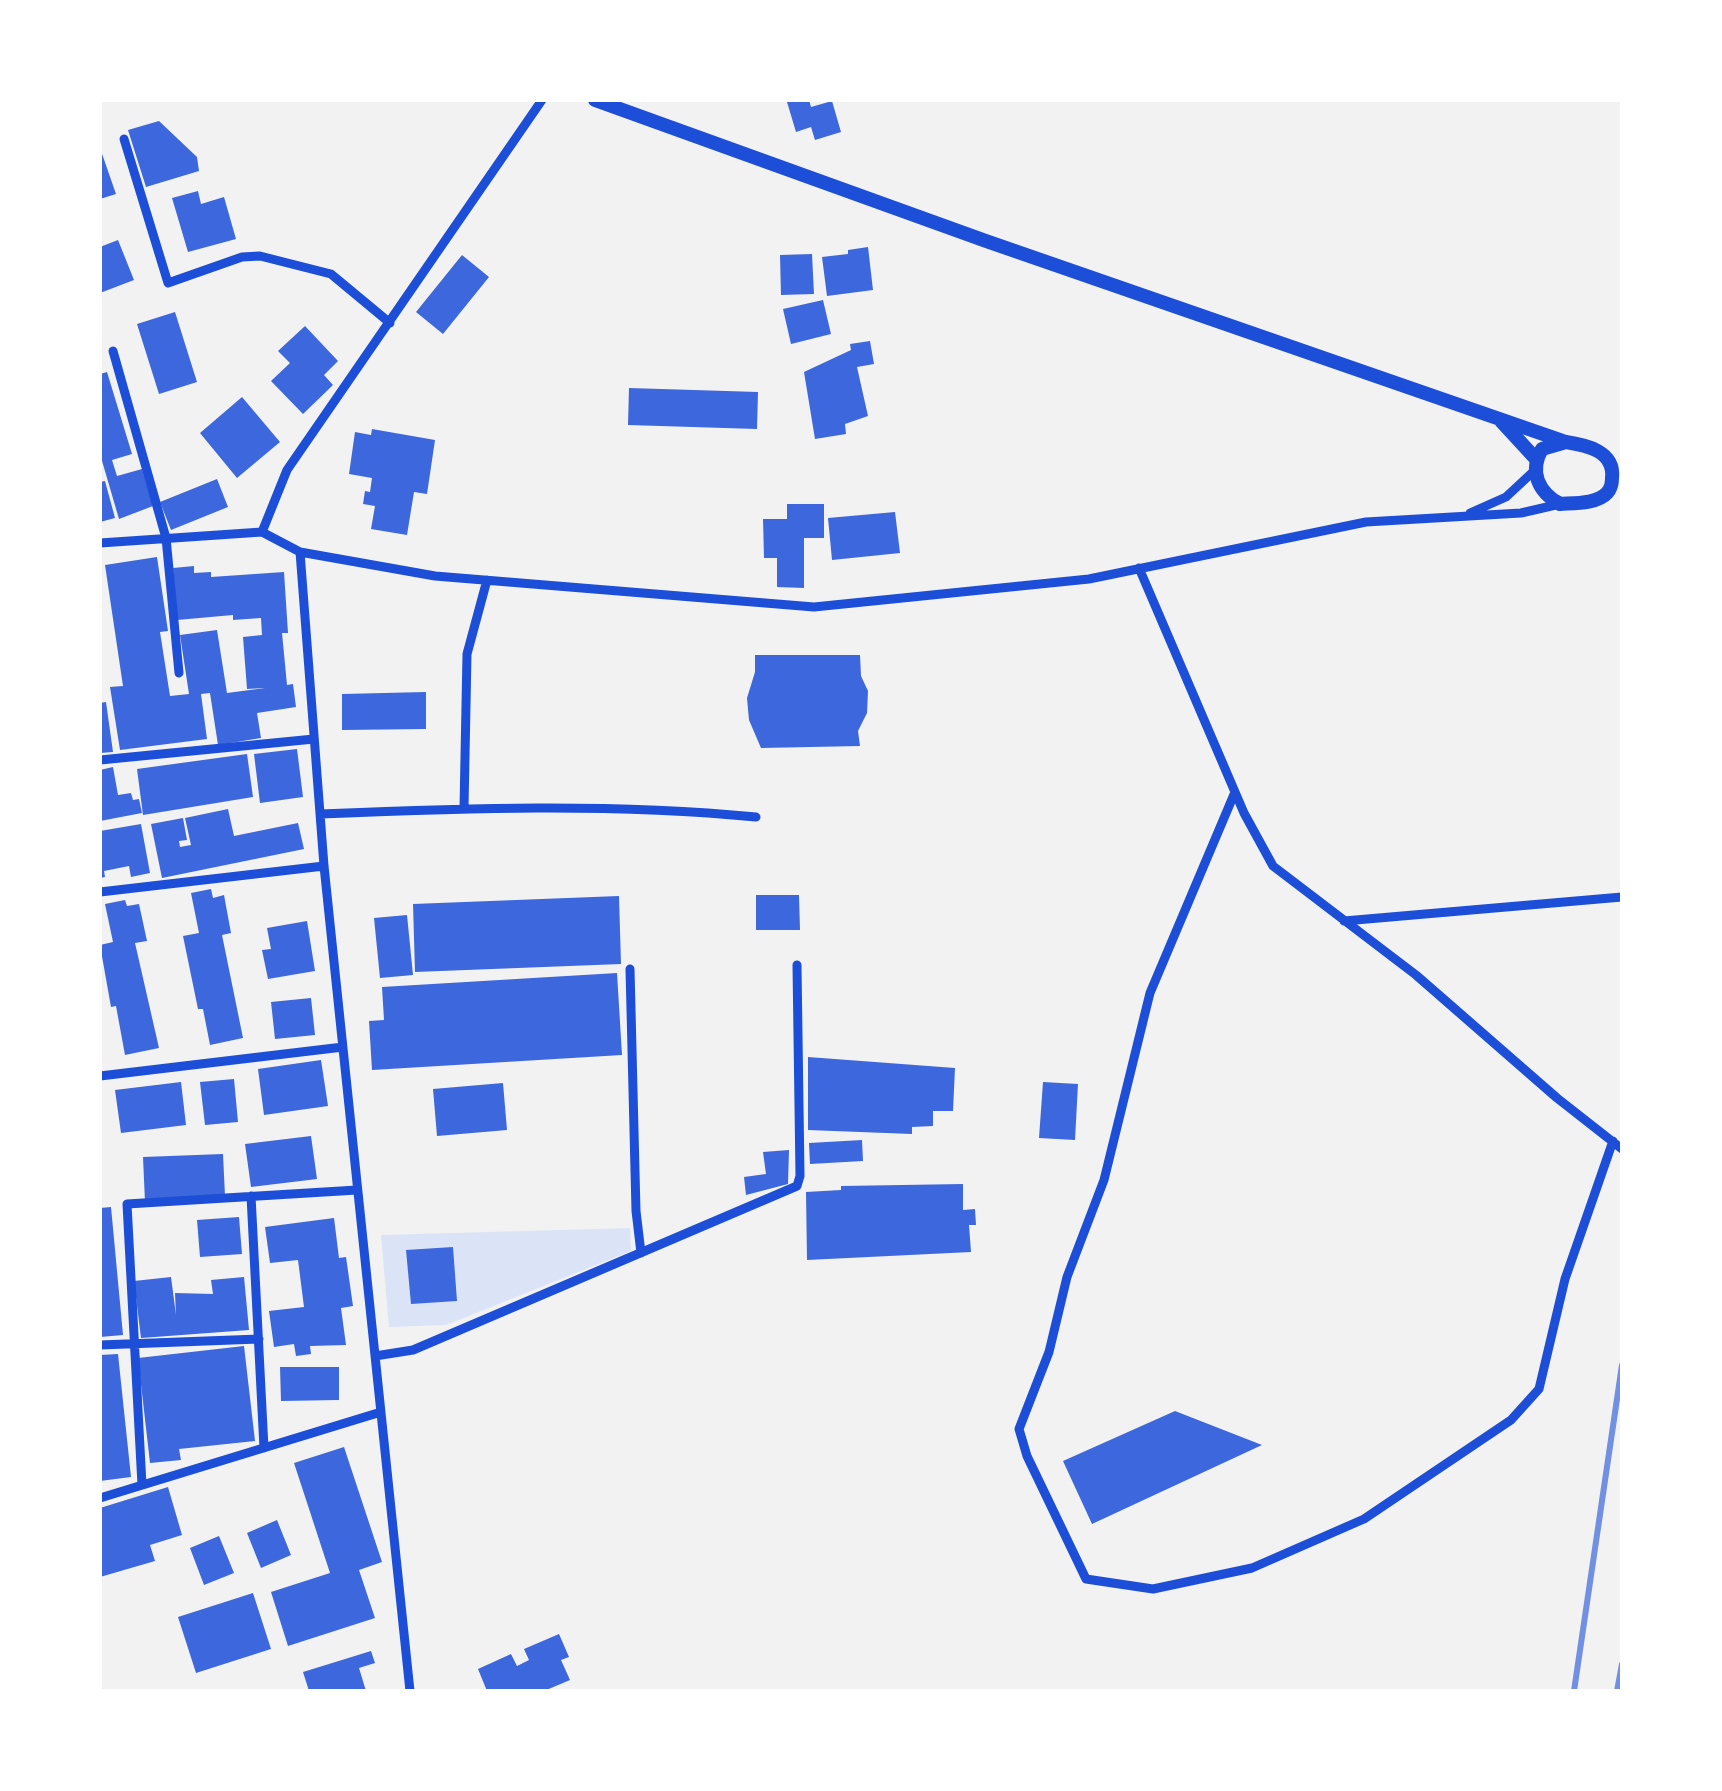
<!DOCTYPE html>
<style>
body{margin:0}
#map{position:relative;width:1722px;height:1791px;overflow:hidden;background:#f2f2f2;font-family:"Fira Sans",sans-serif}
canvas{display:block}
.frame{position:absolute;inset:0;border:102px solid #fff;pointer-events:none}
</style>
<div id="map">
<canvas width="1722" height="1791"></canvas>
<div class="frame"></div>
</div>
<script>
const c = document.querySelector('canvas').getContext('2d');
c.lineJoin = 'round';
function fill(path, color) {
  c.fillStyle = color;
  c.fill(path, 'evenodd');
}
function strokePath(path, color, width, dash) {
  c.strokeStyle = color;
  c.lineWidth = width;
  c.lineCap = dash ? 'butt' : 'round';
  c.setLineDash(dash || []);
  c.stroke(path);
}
fill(new Path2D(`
 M 630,1228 L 631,1251 L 446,1325 L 389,1327 L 381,1235 Z`), '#dbe4f7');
fill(new Path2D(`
 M 794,100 L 809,100 L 811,107 L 832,101 L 841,132 L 815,140 L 811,127 L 796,132 L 787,102 Z
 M 159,121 L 197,157 L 199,171 L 146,187 L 128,130 Z
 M 100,148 L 116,194 L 100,199 Z
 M 198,191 L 201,204 L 224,197 L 236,239 L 188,252 L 172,198 Z
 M 118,240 L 134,280 L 100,293 L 100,247 Z
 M 868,247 L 873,290 L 827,296 L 822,257 L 848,254 L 848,250 Z
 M 812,254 L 814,294 L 781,295 L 780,255 Z
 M 462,255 L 489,277 L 443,334 L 416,312 Z
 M 823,300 L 831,334 L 791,344 L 783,309 Z
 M 175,312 L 197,382 L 159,394 L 137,324 Z
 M 305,326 L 338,361 L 324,375 L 333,385 L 303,414 L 271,381 L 290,363 L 278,351 Z
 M 870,341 L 874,364 L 857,367 L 868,416 L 845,424 L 846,434 L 815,439 L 804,372 L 851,350 L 850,344 Z
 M 107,372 L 132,454 L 112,460 L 117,476 L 142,469 L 153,506 L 119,519 L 100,454 L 100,374 Z
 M 629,388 L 758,392 L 757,429 L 628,425 Z
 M 242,397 L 280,442 L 237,478 L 200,433 Z
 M 372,429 L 435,440 L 427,494 L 414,492 L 407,535 L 371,529 L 375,506 L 363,504 L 365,491 L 370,492 L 372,478 L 349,474 L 355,432 L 371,435 Z
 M 217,479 L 228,507 L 171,530 L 160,502 Z
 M 105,481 L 115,518 L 100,522 L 100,482 Z
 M 787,504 L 824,504 L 824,538 L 804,538 L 804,588 L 777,587 L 777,558 L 764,558 L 763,519 L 787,519 Z
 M 895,512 L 900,553 L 832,560 L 828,518 Z
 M 157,557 L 168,631 L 160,632 L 170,696 L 189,694 L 180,635 L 217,630 L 227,693 L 265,688 L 247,689 L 243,637 L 262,635 L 261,618 L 233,620 L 233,615 L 177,620 L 173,568 L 194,566 L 194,573 L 211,572 L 211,577 L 284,572 L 288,633 L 282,633 L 287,685 L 293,684 L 296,707 L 257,713 L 261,738 L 218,745 L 210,693 L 201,694 L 207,739 L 120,750 L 110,687 L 123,686 L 105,565 Z
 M 755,655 L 860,655 L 861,676 L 868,691 L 867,713 L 858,731 L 860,746 L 761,748 L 749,720 L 747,698 L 755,672 Z
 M 426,692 L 426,729 L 342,730 L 342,694 Z
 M 106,702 L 113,752 L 100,753 L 100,703 Z
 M 297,749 L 303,797 L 260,803 L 254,754 Z
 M 247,754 L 253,797 L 143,815 L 137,769 Z
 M 113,767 L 118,795 L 131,793 L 133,800 L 139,799 L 142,813 L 100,821 L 100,770 Z
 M 228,809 L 234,836 L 298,823 L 304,849 L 162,878 L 151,824 L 183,818 L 187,840 L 179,841 L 180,847 L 191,845 L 185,818 Z
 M 141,824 L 150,873 L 131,877 L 129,866 L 104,871 L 105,877 L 100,878 L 100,831 Z
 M 211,889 L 213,898 L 224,895 L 231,933 L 222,935 L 243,1038 L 210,1045 L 203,1009 L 198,1009 L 183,936 L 199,933 L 191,893 Z
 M 756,895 L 799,895 L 800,930 L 756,930 Z
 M 619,896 L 621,964 L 415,972 L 413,904 Z
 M 125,900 L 127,906 L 139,904 L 147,941 L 135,943 L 159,1048 L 125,1055 L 116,1006 L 111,1007 L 100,945 L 113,942 L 105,904 Z
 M 407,915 L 413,975 L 380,978 L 374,918 Z
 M 307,921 L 315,971 L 268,979 L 262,950 L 271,949 L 267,928 Z
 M 617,973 L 622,1055 L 372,1070 L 369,1021 L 384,1020 L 382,987 Z
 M 311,998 L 315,1035 L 275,1039 L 271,1002 Z
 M 808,1057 L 955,1068 L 953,1111 L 933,1111 L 933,1126 L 912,1127 L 912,1134 L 808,1130 Z
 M 321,1060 L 328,1106 L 264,1115 L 258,1069 Z
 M 234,1079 L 238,1122 L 205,1125 L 200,1082 Z
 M 181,1082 L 186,1125 L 121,1133 L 115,1090 Z
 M 1043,1082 L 1078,1084 L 1075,1140 L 1039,1138 Z
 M 503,1083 L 507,1130 L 437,1136 L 433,1089 Z
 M 311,1136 L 317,1179 L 251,1187 L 245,1144 Z
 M 862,1140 L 863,1161 L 810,1164 L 809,1143 Z
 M 789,1150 L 788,1184 L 746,1195 L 744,1177 L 766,1174 L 763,1152 Z
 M 223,1154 L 225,1196 L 145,1202 L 143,1157 Z
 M 963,1184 L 963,1210 L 975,1209 L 976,1225 L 969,1225 L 971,1252 L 807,1260 L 806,1192 L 841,1190 L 841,1186 Z
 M 111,1207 L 123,1335 L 100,1337 L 100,1208 Z
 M 239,1217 L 242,1254 L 200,1257 L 197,1220 Z
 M 334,1218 L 339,1258 L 346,1257 L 353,1306 L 341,1308 L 346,1345 L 310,1346 L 311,1354 L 296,1356 L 294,1344 L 274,1347 L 269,1311 L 304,1307 L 298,1260 L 270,1263 L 265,1227 Z
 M 453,1247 L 457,1301 L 411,1304 L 406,1250 Z
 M 171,1277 L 176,1315 L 175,1293 L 213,1294 L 211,1280 L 244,1277 L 249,1330 L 141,1338 L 134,1281 Z
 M 244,1346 L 255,1441 L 179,1449 L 181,1460 L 150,1463 L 138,1358 Z
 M 118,1354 L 131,1477 L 100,1481 L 100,1355 Z
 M 280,1367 L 339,1367 L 339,1400 L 281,1401 Z
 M 1175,1411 L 1262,1445 L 1092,1524 L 1063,1461 Z
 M 344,1447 L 382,1562 L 359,1570 L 375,1618 L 288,1646 L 271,1592 L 330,1573 L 294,1463 Z
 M 168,1487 L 182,1535 L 150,1545 L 155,1561 L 100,1577 L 100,1508 Z
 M 277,1520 L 291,1555 L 261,1568 L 247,1533 Z
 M 219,1536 L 234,1573 L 204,1585 L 190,1548 Z
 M 253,1593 L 271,1649 L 196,1673 L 178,1617 Z
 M 559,1634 L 569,1657 L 561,1660 L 570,1680 L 544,1691 L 487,1691 L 478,1669 L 511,1654 L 517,1666 L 529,1660 L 524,1649 Z
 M 371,1651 L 375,1663 L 359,1668 L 366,1691 L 309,1691 L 303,1672 Z`), '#3d67dc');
strokePath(new Path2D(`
 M 124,139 L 168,283 L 242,257 L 260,256 L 331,274 L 390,323
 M 113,351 L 166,538 L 179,673
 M 1470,513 L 1506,497 L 1534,471
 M 262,532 L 287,470 L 542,100
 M 100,543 L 262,532 L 300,552 L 435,576 L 814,607 L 1089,579 L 1366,522 L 1521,513 L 1560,504
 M 300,552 L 324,866 L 410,1691
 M 1139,568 L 1244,813 L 1273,866 L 1416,975 L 1557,1098 L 1622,1149
 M 100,760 L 314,739
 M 1235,792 L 1150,993 L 1104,1180 L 1067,1277 L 1049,1352 L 1019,1429 L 1027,1456 L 1086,1579 L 1153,1589 L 1252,1568 L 1364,1519 L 1511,1420 L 1539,1389 L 1565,1279 L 1613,1141
 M 464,808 L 467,654 L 487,580
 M 320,814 C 465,808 611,803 756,817
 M 100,892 L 324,866
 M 1344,921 L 1622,897
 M 630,969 L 636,1211 L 641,1253
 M 100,1076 L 343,1047
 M 251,1196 L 264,1448
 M 100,1345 L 259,1339
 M 375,1356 L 413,1350 L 797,1186 L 800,1176 L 797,965
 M 142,1485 L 127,1204 L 357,1190
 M 100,1498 L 381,1412`), '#1d4ed8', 9);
strokePath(new Path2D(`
 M 595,100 L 986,241 L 1566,442
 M 1501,421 L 1536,459
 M 1566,442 C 1586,445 1615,451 1612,478 C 1612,482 1611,489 1607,493 C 1597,504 1573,503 1560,504 C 1538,492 1529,471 1542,449 Z`), '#1d4ed8', 14);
strokePath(new Path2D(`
 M 1574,1691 L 1622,1365
 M 1617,1691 L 1622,1664`), '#7290e2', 6);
</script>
